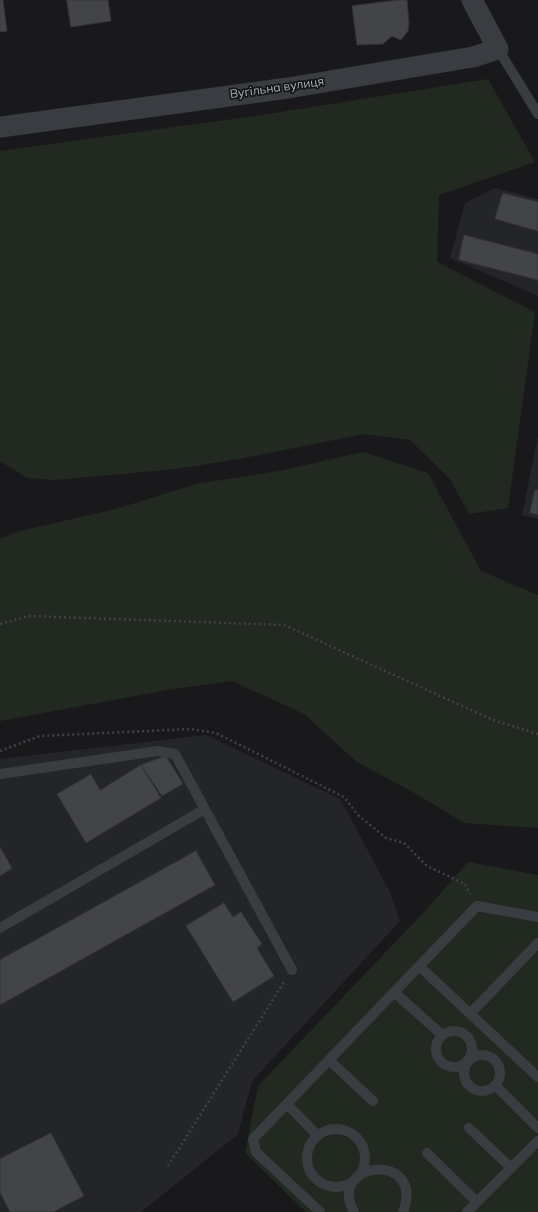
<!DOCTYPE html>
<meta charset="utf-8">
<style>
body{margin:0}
canvas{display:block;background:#19191b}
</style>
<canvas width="538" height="1212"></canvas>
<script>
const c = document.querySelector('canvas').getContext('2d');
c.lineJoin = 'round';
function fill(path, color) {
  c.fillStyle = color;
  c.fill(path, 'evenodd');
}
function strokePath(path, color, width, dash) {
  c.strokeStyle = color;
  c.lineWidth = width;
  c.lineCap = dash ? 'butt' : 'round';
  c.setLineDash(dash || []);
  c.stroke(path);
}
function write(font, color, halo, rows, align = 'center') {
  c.font = font + ' Mulish,sans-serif';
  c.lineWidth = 3.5;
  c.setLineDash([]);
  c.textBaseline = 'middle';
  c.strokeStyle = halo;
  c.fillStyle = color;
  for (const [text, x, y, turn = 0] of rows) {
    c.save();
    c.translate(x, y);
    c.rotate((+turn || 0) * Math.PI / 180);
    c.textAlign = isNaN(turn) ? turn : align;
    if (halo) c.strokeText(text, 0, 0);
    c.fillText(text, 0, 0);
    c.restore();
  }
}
fill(new Path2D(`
 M 495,188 L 538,199 L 538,296 L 450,258 L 465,203 Z
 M 538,436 L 538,519 L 522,515 Z
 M 206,735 L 340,799 L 389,890 L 400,921 L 252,1081 L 238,1134 L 141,1212 L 0,1212 L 0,759 Z`), '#242528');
fill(new Path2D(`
 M 488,79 L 535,162 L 439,195 L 437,262 L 535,312 L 508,508 L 469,514 L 450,479 L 410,440 L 364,434 L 244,458 L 176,469 L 55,480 L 27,478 L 0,461 L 0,151 L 262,115 Z
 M 363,452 L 428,473 L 481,571 L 538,595 L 538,828 L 464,823 L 413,792 L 357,762 L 304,714 L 232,681 L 167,690 L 0,721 L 0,539 L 20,531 L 116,509 L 196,484 L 279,471 Z
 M 468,862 L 538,875 L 538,1212 L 306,1212 L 245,1153 L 258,1086 L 425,911 Z`), '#212920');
const building = new Path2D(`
 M 0,0 L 3,0 L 7,31 L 0,32 Z
 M 67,0 L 108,0 L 111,21 L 71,27 Z
 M 399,0 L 407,0 L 409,23 L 408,31 L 401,40 L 392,36 L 383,44 L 357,45 L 352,6 Z
 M 503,193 L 538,202 L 538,231 L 495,219 Z
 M 464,235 L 538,254 L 538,280 L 459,260 Z
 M 535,490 L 538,490 L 538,515 L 530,513 Z
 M 166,756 L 183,784 L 162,796 L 141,765 Z
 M 141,765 L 161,798 L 86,843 L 57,794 L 91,774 L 100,790 Z
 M 0,847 L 12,868 L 0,876 Z
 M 196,851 L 215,885 L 0,1005 L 0,960 Z
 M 224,903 L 233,917 L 241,912 L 262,944 L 257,948 L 274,976 L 233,1002 L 186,926 Z
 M 51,1133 L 84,1196 L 53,1212 L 10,1212 L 0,1192 L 0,1159 Z`);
fill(building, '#434448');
strokePath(building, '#333437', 1);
strokePath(new Path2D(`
 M 0,624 L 29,616 L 284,625 L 493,720 L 538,734
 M 0,751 L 40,736 L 190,729 L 216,733 L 344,797 L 358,815 L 386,838 L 404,843 L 427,866 L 465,884 L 470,894
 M 168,1166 L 284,982`), '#3f4347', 2.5, [2, 3]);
strokePath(new Path2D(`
 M 498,49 L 538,114
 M 0,774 L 158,751 L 175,754 L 292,970
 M 0,928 L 205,809
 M 419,966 L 538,1077
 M 394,992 L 442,1035
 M 470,1014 L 538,943
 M436 1049a18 18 0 1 1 36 0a18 18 0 1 1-36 0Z
 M464 1073a18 18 0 1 1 36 0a18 18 0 1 1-36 0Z
 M 329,1060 L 373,1101
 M 495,1085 L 538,1128
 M 287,1104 L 317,1135
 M 469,1128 L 511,1168
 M307 1158a29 29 0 1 1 58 0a29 29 0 1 1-58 0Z
 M 427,1153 L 477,1202
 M 320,1212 L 256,1152 L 253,1139 L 477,906 L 538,917
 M 354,1212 C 326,1160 426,1151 403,1212
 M 467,1212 L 538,1141`), '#393c40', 10);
strokePath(new Path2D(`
 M 0,127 L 288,88 L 473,57 L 498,49 L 472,0`), '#393c40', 21);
write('12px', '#abb4ba', '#131416', [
 ["Вугільна вулиця",277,88,-8]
]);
</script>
